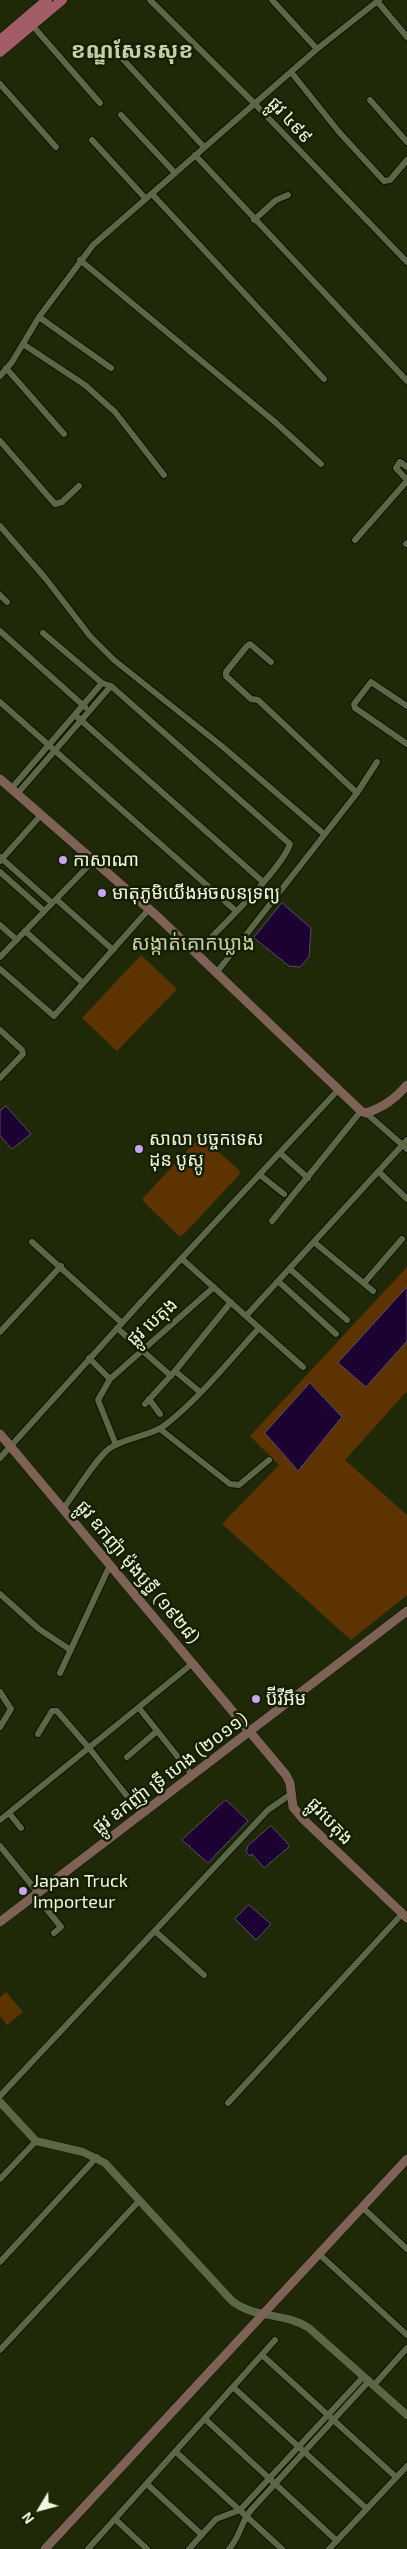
<!DOCTYPE html>
<meta charset="utf-8">
<style>
body{margin:0}
#map{position:relative;width:407px;height:2549px;overflow:hidden;background:#1f2908;font-family:"Exo 2",sans-serif}
canvas{display:block}
.north{position:absolute;left:15px;top:2484px;width:50px;height:50px;-webkit-text-stroke:4px #161f01;paint-order:stroke;rotate:233deg;font-size:14px;font-weight:700;line-height:20px;text-align:center;color:#f1f8e4}
.north::after{content:'';display:block;margin:auto;width:18px;height:22px;background:#f1f8e4;clip-path:polygon(50% 0,100% 100%,50% 72%,0 100%)}
</style>
<div id="map">
<canvas width="407" height="2549"></canvas>
<div class="north">N</div>
</div>
<script>
const c = document.querySelector('canvas').getContext('2d');
c.lineJoin = 'round';
function fill(path, color) {
  c.fillStyle = color;
  c.fill(path, 'evenodd');
}
function strokePath(path, color, width, dash) {
  c.strokeStyle = color;
  c.lineWidth = width;
  c.lineCap = dash ? 'butt' : 'round';
  c.setLineDash(dash || []);
  c.stroke(path);
}
function write(font, color, halo, rows, align = 'center') {
  c.font = font + ' "Exo 2","Noto Sans Khmer",sans-serif';
  c.lineWidth = 5;
  c.setLineDash([]);
  c.textBaseline = 'middle';
  c.strokeStyle = halo;
  c.fillStyle = color;
  for (const [text, x, y, turn = 0] of rows) {
    c.save();
    c.translate(x, y);
    c.rotate((+turn || 0) * Math.PI / 180);
    c.textAlign = isNaN(turn) ? turn : align;
    if (halo) c.strokeText(text, 0, 0);
    c.fillText(text, 0, 0);
    c.restore();
  }
}
fill(new Path2D(`
 M 141,955 L 177,989 L 117,1051 L 82,1018 Z
 M 199,1138 L 203,1138 L 240,1171 L 239,1175 L 183,1235 L 179,1236 L 143,1201 L 143,1198 Z
 M 407,1267 L 407,1391 L 345,1460 L 407,1515 L 407,1595 L 351,1640 L 222,1524 L 279,1465 L 250,1436 Z
 M 6,1992 L 23,2012 L 7,2025 L 0,2016 L 0,1997 Z`), '#5d3401');
const water = new Path2D(`
 M 282,903 L 311,928 L 309,957 L 300,967 L 289,966 L 254,938 Z
 M 6,1106 L 31,1134 L 12,1149 L 0,1136 L 0,1111 Z
 M 407,1287 L 407,1341 L 366,1387 L 338,1363 Z
 M 310,1383 L 342,1417 L 298,1471 L 265,1433 Z
 M 226,1800 L 248,1821 L 208,1863 L 182,1840 Z
 M 271,1826 L 290,1846 L 264,1868 L 252,1854 L 250,1856 L 246,1852 L 248,1846 Z
 M 249,1905 L 271,1924 L 256,1940 L 235,1919 Z`);
fill(water, '#1c0133');
strokePath(water, '#5c4b68', 1);
const minor = new Path2D(`
 M 150,0 L 254,103 L 407,262
 M 272,0 L 317,49
 M 377,1 L 407,37
 M 32,25 L 100,103
 M 119,55 L 204,147
 M 291,72 L 339,132 L 384,181 L 390,180 L 407,160
 M 0,84 L 56,147
 M 370,100 L 407,142
 M 121,115 L 175,173
 M 92,140 L 146,199
 M 195,155 L 407,381
 M 152,194 L 324,379
 M 254,220 L 276,200 L 288,195
 M 80,260 L 275,422 L 321,464
 M 39,317 L 111,368
 M 23,344 L 85,385 L 115,412 L 164,475
 M 6,368 L 64,434
 M 0,376 L 12,362 L 39,317 L 93,245 L 317,49 L 379,0
 M 0,441 L 55,504 L 62,502 L 79,486
 M 407,467 L 400,462 L 396,468 L 407,480
 M 0,526 L 46,579 L 90,636 L 114,660 L 223,747 L 324,834
 M 355,540 L 407,481
 M 406,544 L 407,543
 M 0,595 L 7,602
 M 0,631 L 85,707
 M 43,633 L 102,683 L 111,686 L 290,844 C 282,869 217,931 196,953
 M 271,662 L 250,644 L 247,646 L 226,672 L 226,676 L 251,699 L 258,700 L 357,793
 M 0,702 L 236,911
 M 407,706 L 371,682 L 354,704 L 355,708 L 407,744
 M 75,715 L 262,881
 M 11,789 L 102,683
 M 17,794 L 111,686
 M 0,857 L 52,903
 M 0,861 L 41,815
 M 0,872 L 44,911
 M 56,899 L 113,950
 M 0,925 L 17,940
 M 25,931 L 83,983
 M 0,957 L 93,861
 M 0,969 L 54,1016 L 149,909
 M 217,972 L 357,793 L 377,762
 M 0,1030 L 22,1050 L 23,1054 L 0,1078
 M 366,1113 L 407,1149
 M 280,1153 L 308,1178
 M 379,1172 L 407,1199
 M 260,1175 L 284,1194
 M 272,1221 L 361,1111
 M 32,1242 L 122,1323
 M 314,1242 L 373,1291
 M 182,1259 L 303,1367
 M 290,1269 L 347,1320
 M 278,1281 L 336,1334
 M 364,1283 L 402,1239
 M 246,1316 L 407,1140
 M 117,1328 L 171,1376
 M 0,1332 L 61,1266
 M 89,1358 L 110,1379 L 98,1400 L 116,1445
 M 175,1371 L 200,1392
 M 110,1379 L 214,1287
 M 149,1399 L 160,1414
 M 145,1404 L 175,1371 L 231,1302
 M 160,1429 L 230,1484 L 239,1485 L 269,1460
 M 0,1458 L 141,1302 L 339,1089
 M 63,1509 C 75,1494 95,1459 110,1448 C 128,1436 152,1437 169,1422 C 202,1395 230,1360 259,1328
 M 0,1594 L 39,1629 L 69,1649
 M 60,1673 L 110,1565
 M 0,1692 L 11,1709 L 0,1727
 M 139,1708 L 193,1776
 M 38,1734 L 52,1711 L 57,1711 L 89,1748 L 142,1815
 M 127,1757 L 157,1731
 M 9,1813 L 21,1828
 M 0,1820 L 193,1663
 M 0,1846 L 39,1894
 M 36,1896 L 61,1927 L 54,1933
 M 155,1931 L 204,1975
 M 0,2096 L 268,1810 L 291,1794
 M 228,2103 L 402,1914
 M 0,2179 L 36,2141
 M 362,2207 L 407,2249
 M 319,2254 L 407,2335
 M 0,2262 L 97,2157
 M 0,2350 L 139,2201
 M 262,2355 L 396,2477
 M 374,2385 L 407,2348
 M 233,2387 L 367,2509
 M 205,2419 L 337,2541
 M 176,2452 L 282,2549
 M 147,2484 L 202,2535
 M 115,2519 L 147,2549
 M 88,2549 L 275,2340
 M 189,2549 L 216,2519 L 240,2510 L 364,2376
 M 229,2549 C 240,2537 241,2522 251,2510 L 369,2381
 M 329,2549 L 407,2466`);
const tertiary = new Path2D(`
 M 0,2102 L 36,2141 L 83,2152 L 105,2163 L 232,2301 C 255,2319 285,2312 309,2328 L 407,2415`);
const secondary = new Path2D(`
 M 0,779 L 157,916 L 361,1111 L 366,1113 C 384,1107 395,1099 407,1085
 M 0,1434 L 286,1775 L 290,1783 L 293,1807 L 303,1819 L 407,1918
 M 0,1922 L 407,1611
 M 45,2549 L 407,2159`);
const primary = new Path2D(`
 M 0,40 L 47,0
 M 0,52 L 62,0`);
strokePath(minor, '#091100', 8);
strokePath(tertiary, '#091100', 9);
strokePath(secondary, '#091100', 10);
strokePath(primary, '#091100', 11);
strokePath(minor, '#5b6745', 6);
strokePath(tertiary, '#5b6745', 8);
strokePath(secondary, '#7e6256', 9);
strokePath(primary, '#a25d66', 10);
for (const [x, y, r, color] of [
 [63,860,5,"#c6a6f0"],
 [102,893,5,"#c6a6f0"],
 [139,1149,5,"#c6a6f0"],
 [256,1699,5,"#c6a6f0"],
 [23,1891,5,"#c6a6f0"]
]) {
  const dot = new Path2D();
  dot.arc(x, y, r, 0, 2 * Math.PI);
  c.fillStyle = color;
  c.fill(dot);
  strokePath(dot, '#161f01', 2);
}
write('18px', '#f1f8e4', '#161f01', [
 ["ផ្លូវ ៤៩៩",290,120,47],
 ["ផ្លូវ បេតុង",152,1322,-42],
 ["ផ្លូវ ឧកញ៉ា ម៉ុងឫទ្ធី (១៩២៨)",138,1572,50],
 ["ផ្លូវ ឧកញ៉ា ទ្រី ហេង (២០១១)",170,1773,-37],
 ["ផ្លូវបេតុង",330,1821,47]
]);
write('18px', '#f1f8e4', '#161f01', [
 ["កាសាណា",73,860],
 ["មាតុភូមិយើងអចលនទ្រព្យ",112,893],
 ["សាលា បច្ចកទេស",149,1139],
 ["ដុន បូស្កូ",149,1160],
 ["ប៊ីវីអឹម",266,1699],
 ["Japan Truck",33,1881],
 ["Importeur",33,1902]
], 'left');
write('20px', '#c2d0aa', '#161f01', [
 ["សង្កាត់គោកឃ្លាង",193,943]
]);
write('bold 22px', '#c2d0aa', '#161f01', [
 ["ខណ្ឌសែនសុខ",132,51]
]);
</script>
